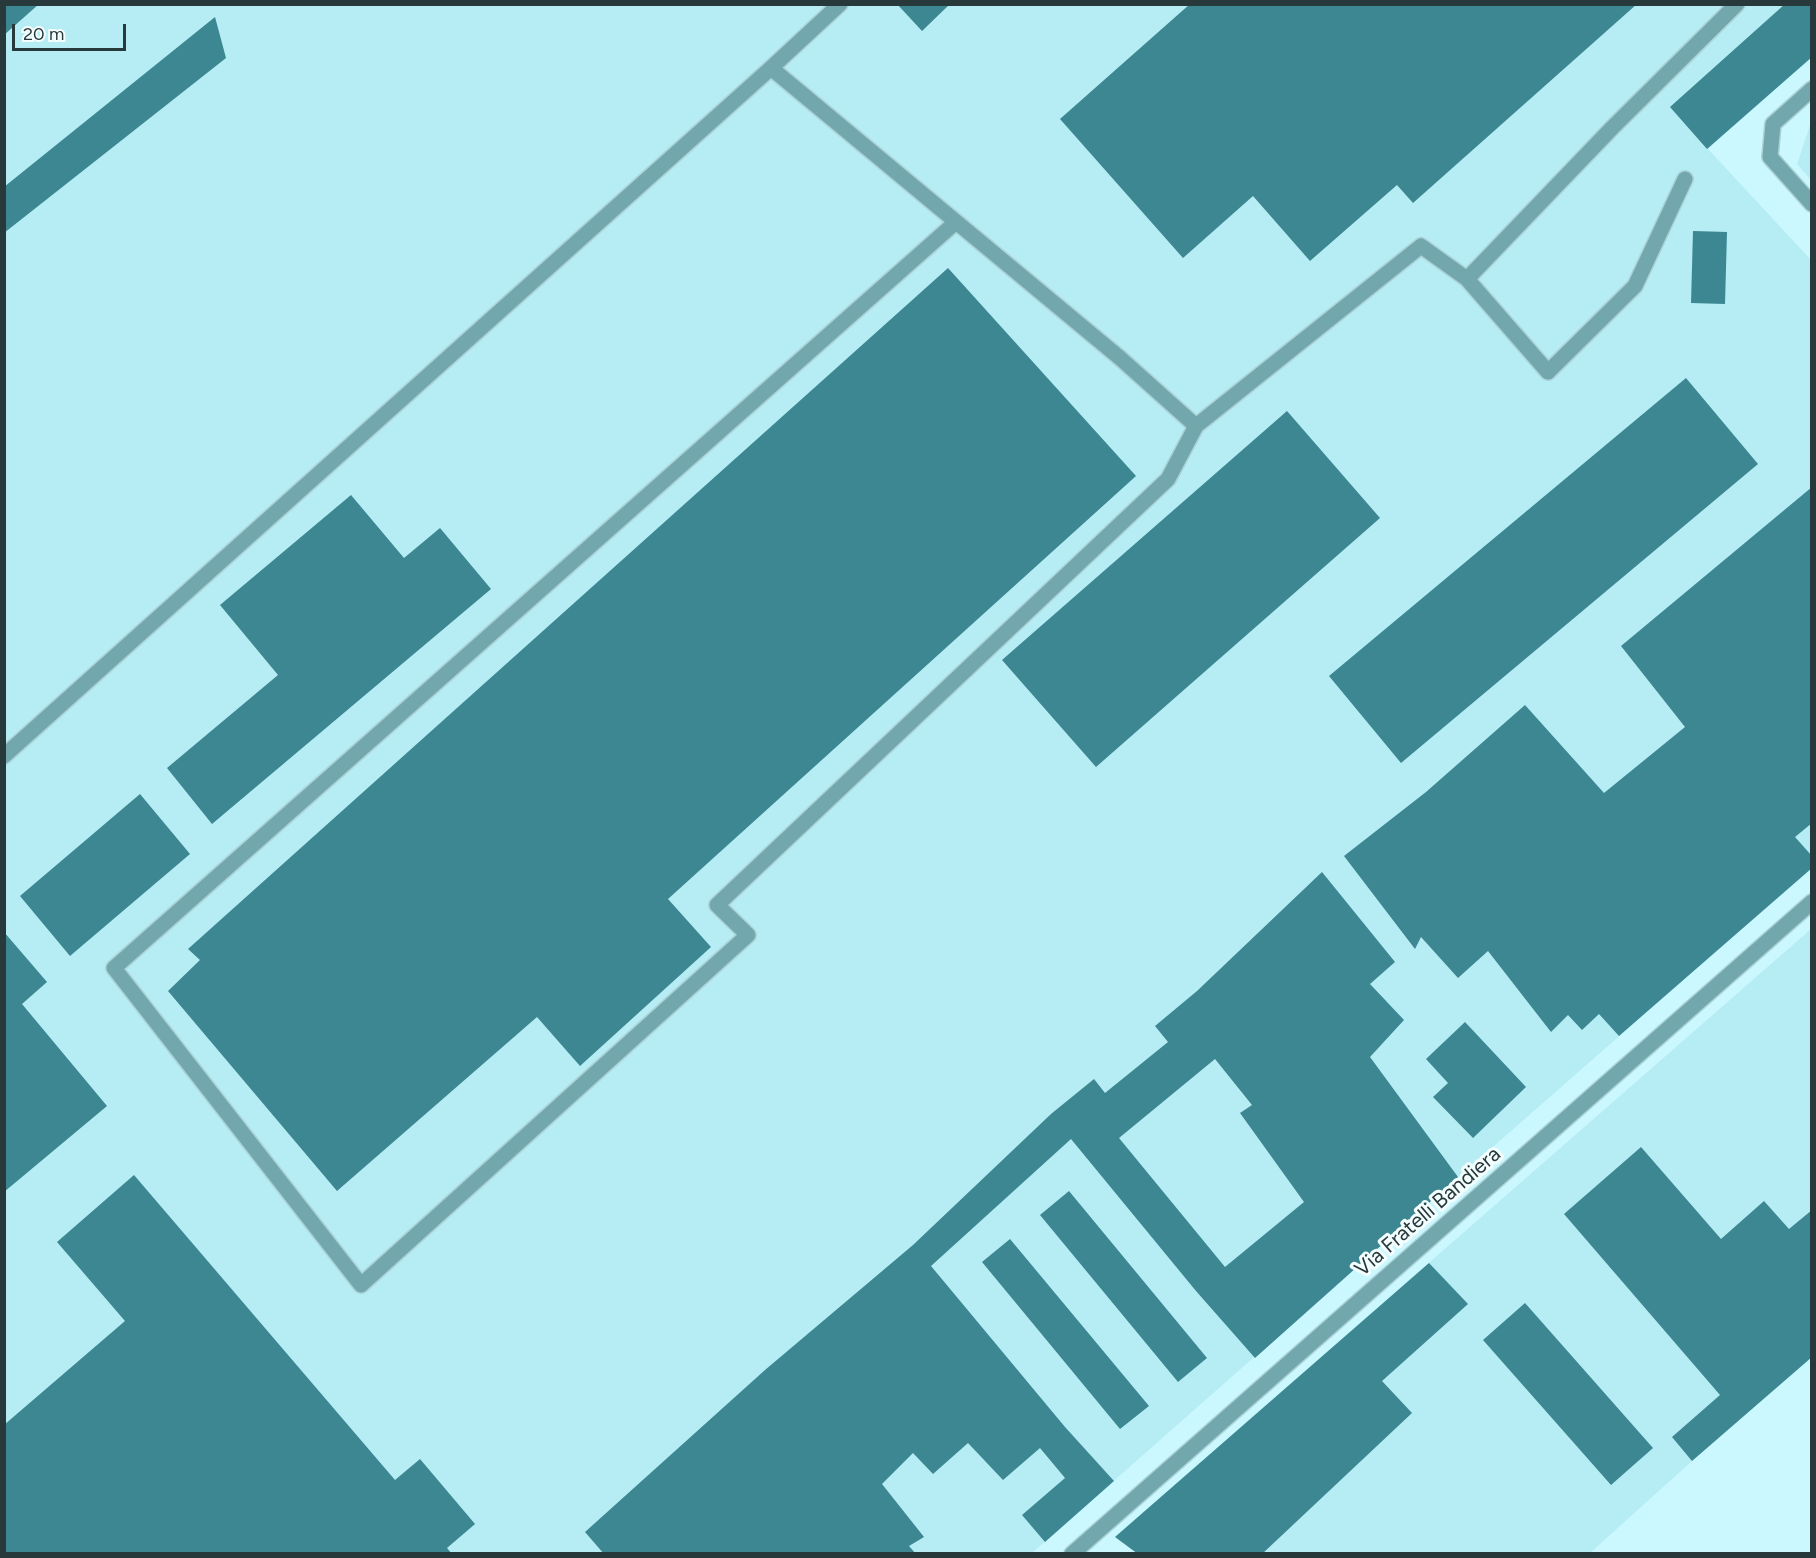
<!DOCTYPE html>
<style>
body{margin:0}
#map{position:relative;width:1816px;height:1558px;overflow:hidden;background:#cbf8fe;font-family:Figtree,sans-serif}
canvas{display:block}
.frame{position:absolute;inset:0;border:6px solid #28393c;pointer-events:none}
.scale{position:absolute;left:12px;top:24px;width:114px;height:27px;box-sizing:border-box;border:3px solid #28393c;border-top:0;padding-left:8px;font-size:18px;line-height:21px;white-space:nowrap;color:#28393c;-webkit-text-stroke:4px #f5feff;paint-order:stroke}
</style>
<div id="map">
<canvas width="1816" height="1558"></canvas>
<div class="frame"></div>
<div class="scale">20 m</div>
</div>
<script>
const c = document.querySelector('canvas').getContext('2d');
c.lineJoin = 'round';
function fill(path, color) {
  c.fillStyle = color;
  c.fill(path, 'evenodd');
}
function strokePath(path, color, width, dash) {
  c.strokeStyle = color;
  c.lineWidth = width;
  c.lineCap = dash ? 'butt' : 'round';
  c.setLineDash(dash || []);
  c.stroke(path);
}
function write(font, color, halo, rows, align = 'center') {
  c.font = font + ' Figtree,sans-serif';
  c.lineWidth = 6;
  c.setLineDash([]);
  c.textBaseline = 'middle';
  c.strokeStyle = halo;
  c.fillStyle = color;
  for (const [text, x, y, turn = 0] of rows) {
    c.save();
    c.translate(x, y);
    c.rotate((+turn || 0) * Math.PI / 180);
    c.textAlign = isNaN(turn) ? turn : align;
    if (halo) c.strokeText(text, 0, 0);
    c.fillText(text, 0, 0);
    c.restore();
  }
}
fill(new Path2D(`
 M 5,5 L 1811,5 L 1811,57 L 1708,149 L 1811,260 L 1811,868 L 1397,1231 L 1032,1553 L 5,1554 Z
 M 1811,122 L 1811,180 L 1797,164 Z
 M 1811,929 L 1811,1357 L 1692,1461 L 1590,1553 L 1138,1554 L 1115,1537 Z`), '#b6ecf4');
fill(new Path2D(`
 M 4,4 L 39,4 L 4,35 Z
 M 897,4 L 950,4 L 922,31 Z
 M 1190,4 L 1637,4 L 1413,203 L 1397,185 L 1310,261 L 1253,196 L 1183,258 L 1060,119 Z
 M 1785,4 L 1812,4 L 1812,57 L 1707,149 L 1670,107 Z
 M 215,17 L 226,58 L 4,233 L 4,187 Z
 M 1693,231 L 1727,232 L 1725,304 L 1691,303 Z
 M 948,268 L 1136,476 L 668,899 L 711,947 L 580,1066 L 537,1017 L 337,1191 L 168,991 L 200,960 L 188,949 Z
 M 1686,378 L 1758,464 L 1401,763 L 1329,676 Z
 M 1287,411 L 1380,518 L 1096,767 L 1002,660 Z
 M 1812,487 L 1812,823 L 1795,837 L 1812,856 L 1812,868 L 1619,1036 L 1599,1014 L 1582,1030 L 1568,1015 L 1551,1032 L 1488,951 L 1458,978 L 1421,937 L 1415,949 L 1344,856 L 1426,792 L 1525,705 L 1604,793 L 1685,727 L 1621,646 Z
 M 351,495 L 404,558 L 440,528 L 491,589 L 212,824 L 167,768 L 278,675 L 220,605 Z
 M 140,794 L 190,854 L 70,956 L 20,896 Z
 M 1322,872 L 1395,962 L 1370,984 L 1404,1020 L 1370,1057 L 1458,1177 L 1255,1358 L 1196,1291 L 1071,1139 L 931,1266 L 1065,1427 L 1114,1481 L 1045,1542 L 1022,1515 L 1065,1478 L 1040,1448 L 1003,1480 L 968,1443 L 933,1474 L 913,1453 L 882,1484 L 924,1537 L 909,1546 L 916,1554 L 604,1554 L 585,1532 L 765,1370 L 913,1245 L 1051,1114 L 1094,1079 L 1105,1093 L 1168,1042 L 1155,1026 L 1197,991 ZM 1215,1059 L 1252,1105 L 1240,1113 L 1304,1202 L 1225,1267 L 1119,1138 Z
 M 4,932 L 47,982 L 22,1004 L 107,1106 L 4,1192 Z
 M 1465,1022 L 1526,1087 L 1473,1138 L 1433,1097 L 1448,1083 L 1426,1059 Z
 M 1641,1147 L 1721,1239 L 1764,1201 L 1789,1229 L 1812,1210 L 1812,1357 L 1692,1461 L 1672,1437 L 1720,1395 L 1564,1214 Z
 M 134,1175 L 395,1480 L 420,1459 L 475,1524 L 447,1548 L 452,1554 L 4,1554 L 4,1425 L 125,1321 L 57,1242 Z
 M 1069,1191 L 1207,1358 L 1178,1382 L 1040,1215 Z
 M 1010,1239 L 1149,1406 L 1120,1429 L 982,1262 Z
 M 1429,1263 L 1468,1304 L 1382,1381 L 1412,1413 L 1262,1554 L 1138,1554 L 1115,1537 Z
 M 1525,1303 L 1653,1448 L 1611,1485 L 1483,1340 Z`), '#3c8791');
const lane = new Path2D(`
 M 840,4 L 771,68 L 1120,358 L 1196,426 L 1421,246 L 1467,279 L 1612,128 L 1737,4
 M 1812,89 L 1773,124 L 1770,157 L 1812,204
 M 956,222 L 114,968 L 361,1285 L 748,935 L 717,905 L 1168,479 L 1196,426
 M 1467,279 L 1548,372 L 1635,286 L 1685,179
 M 4,756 L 771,68`);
const street = new Path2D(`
 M 1072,1554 L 1812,902`);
strokePath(lane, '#aad2d7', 18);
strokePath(street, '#aad2d7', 18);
strokePath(lane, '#72a7ae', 15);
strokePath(street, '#72a7ae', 15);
write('21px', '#28393c', '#f5feff', [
 ["Via Fratelli Bandiera",1428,1212,-41]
]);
</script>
